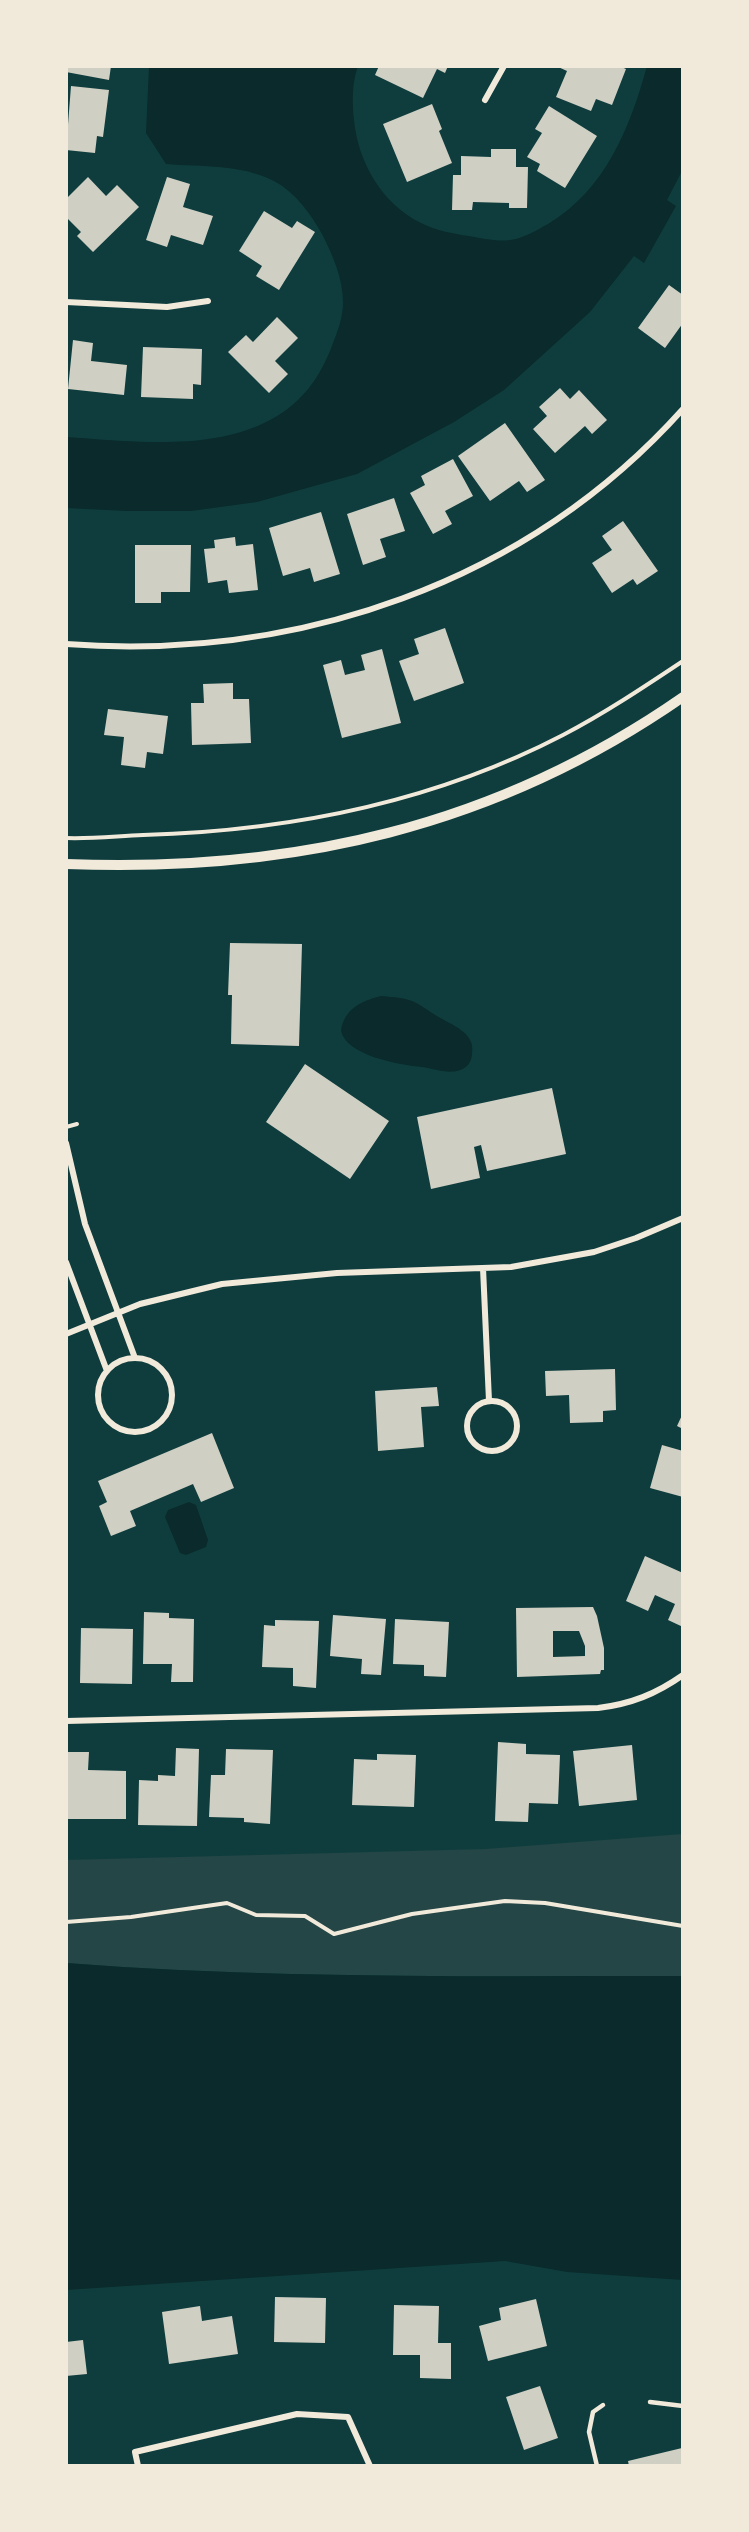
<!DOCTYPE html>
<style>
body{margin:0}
#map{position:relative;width:749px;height:2532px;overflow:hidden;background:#0f3d3e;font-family:Overpass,sans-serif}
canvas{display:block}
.frame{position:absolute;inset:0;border:68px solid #f1e9da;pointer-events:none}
</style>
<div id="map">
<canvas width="749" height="2532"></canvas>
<div class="frame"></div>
</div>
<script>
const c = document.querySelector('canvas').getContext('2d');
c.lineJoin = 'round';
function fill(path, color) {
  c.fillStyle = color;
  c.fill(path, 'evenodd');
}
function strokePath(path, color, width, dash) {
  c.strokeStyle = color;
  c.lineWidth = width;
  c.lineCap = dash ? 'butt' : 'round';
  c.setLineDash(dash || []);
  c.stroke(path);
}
fill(new Path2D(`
 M 683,1834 L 683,1976 C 477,1976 272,1979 66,1963 L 66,1860 L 486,1849 Z`), '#244646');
fill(new Path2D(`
 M 149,66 L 358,66 C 352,83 352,102 354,120 C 358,162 382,204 421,223 C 435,230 453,234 469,236 C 482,238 497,242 510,240 C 522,239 537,230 548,224 C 605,190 630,128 647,66 L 683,66 L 683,169 L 667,200 L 676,206 L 644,263 L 634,256 L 590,312 L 504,390 L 454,422 L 357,474 L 257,502 L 191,511 L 127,511 L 66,508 L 66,437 C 127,441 207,451 264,423 C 300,406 320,379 333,343 C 338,331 343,316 343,303 C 343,278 333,256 322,234 C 310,213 296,193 274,181 C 241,164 202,167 166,164 L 146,133 Z
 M 381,996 C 391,997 400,997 409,1000 C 419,1003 428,1011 437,1016 C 451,1025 476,1032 472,1054 C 472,1058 470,1063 467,1066 C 454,1077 436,1069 422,1067 C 400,1065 347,1056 341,1031 C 344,1009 361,1001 381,996 Z
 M 189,1502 L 196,1505 L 208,1540 L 206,1547 L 186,1555 L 180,1553 L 165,1517 L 168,1510 Z
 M 66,1963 C 272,1979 477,1976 683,1976 L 683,2280 L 567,2272 L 505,2261 L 66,2290 Z`), '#0a2a2b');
fill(new Path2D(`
 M 66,66 L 111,66 L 109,80 L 66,72 Z
 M 379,66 L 448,66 L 445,73 L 437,69 L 423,98 L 375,75 Z
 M 556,66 L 619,66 L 626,69 L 612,105 L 596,99 L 591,111 L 556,97 L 567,71 Z
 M 71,86 L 109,90 L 103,137 L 97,136 L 95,153 L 66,150 Z
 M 432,104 L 442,129 L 439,131 L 452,163 L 407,182 L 383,124 Z
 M 549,106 L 597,136 L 565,188 L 537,171 L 540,164 L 527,157 L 542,133 L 535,129 Z
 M 491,149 L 516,149 L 516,167 L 528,167 L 527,208 L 509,208 L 509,203 L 473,202 L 472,210 L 452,210 L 453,175 L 461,175 L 461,156 L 491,157 Z
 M 88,177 L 106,196 L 117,185 L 139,207 L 93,252 L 77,236 L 81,232 L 66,217 L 66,199 Z
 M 167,177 L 190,184 L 183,207 L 213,216 L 203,245 L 171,235 L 167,247 L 146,240 Z
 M 264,211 L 292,228 L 297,221 L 315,232 L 279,290 L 256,276 L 262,266 L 239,251 Z
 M 669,285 L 683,295 L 683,323 L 665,348 L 638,328 Z
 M 277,317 L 298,338 L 275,361 L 288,374 L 269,393 L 228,352 L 246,335 L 253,342 Z
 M 73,340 L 93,343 L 91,361 L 127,365 L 124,395 L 68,389 Z
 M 143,347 L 202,349 L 201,385 L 193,384 L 193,399 L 141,397 Z
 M 560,388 L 570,399 L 579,390 L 607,420 L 592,434 L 585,426 L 555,453 L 533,429 L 547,416 L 539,407 Z
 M 505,423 L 545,480 L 527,492 L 519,481 L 490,501 L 458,456 Z
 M 453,459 L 473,496 L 445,511 L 452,524 L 433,534 L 410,493 L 425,485 L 421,476 Z
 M 394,498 L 405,531 L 380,539 L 386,557 L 363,565 L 347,514 Z
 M 321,512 L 340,574 L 314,582 L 310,568 L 283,576 L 269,528 Z
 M 623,521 L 658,571 L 637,585 L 633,579 L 612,593 L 592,563 L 612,550 L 602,536 Z
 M 235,537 L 236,546 L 253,544 L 258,590 L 229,593 L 227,580 L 208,583 L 204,549 L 215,548 L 214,540 Z
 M 135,545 L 191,545 L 190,592 L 161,592 L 161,603 L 135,603 Z
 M 445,628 L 464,683 L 414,701 L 399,661 L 419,654 L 414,639 Z
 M 382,649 L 401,723 L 342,738 L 323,665 L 341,660 L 345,675 L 365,670 L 361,655 Z
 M 233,683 L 233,699 L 249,699 L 251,743 L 192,745 L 191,703 L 204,703 L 203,684 Z
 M 108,709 L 168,716 L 163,754 L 147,752 L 145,768 L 121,765 L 124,737 L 104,735 Z
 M 230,943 L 302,944 L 299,1046 L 231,1044 L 232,995 L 228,995 Z
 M 305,1064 L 389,1121 L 350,1179 L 266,1122 Z
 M 552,1088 L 566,1154 L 487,1171 L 481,1145 L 474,1147 L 480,1178 L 431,1189 L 417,1117 Z
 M 615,1369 L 616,1410 L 603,1411 L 603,1422 L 570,1423 L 569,1395 L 546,1396 L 545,1371 Z
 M 437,1387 L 439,1406 L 421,1407 L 424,1447 L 378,1451 L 375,1391 Z
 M 683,1413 L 683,1429 L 677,1426 Z
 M 212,1433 L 234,1488 L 201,1502 L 193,1484 L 130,1511 L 136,1526 L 111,1536 L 99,1506 L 107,1502 L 98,1481 Z
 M 662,1445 L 683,1451 L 683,1497 L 650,1488 Z
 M 645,1556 L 683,1573 L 683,1627 L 668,1620 L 675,1604 L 655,1595 L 648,1611 L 626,1601 Z
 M 593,1607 L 597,1616 L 604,1648 L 604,1670 L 601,1670 L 600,1674 L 517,1677 L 516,1608 ZM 553,1631 L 579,1631 L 585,1646 L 585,1656 L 553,1657 Z
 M 144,1612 L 169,1613 L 169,1618 L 194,1619 L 193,1682 L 171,1682 L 172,1664 L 143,1664 Z
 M 333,1615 L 386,1619 L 381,1675 L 361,1674 L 362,1659 L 330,1656 Z
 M 395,1619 L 449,1622 L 446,1677 L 424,1676 L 424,1665 L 393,1664 Z
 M 275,1620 L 319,1621 L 316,1688 L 293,1686 L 293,1668 L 262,1667 L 264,1625 L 275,1626 Z
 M 81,1628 L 133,1629 L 132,1684 L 80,1683 Z
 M 498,1742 L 526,1744 L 526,1754 L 560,1755 L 558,1804 L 529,1803 L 528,1822 L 495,1821 Z
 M 632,1745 L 637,1800 L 579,1806 L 573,1751 Z
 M 176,1748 L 199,1749 L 197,1826 L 138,1825 L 139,1780 L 158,1781 L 158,1775 L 175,1776 Z
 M 226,1749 L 273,1750 L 270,1824 L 244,1822 L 244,1818 L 209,1817 L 211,1775 L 225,1775 Z
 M 67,1752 L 89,1752 L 88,1770 L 126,1771 L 126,1819 L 66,1819 Z
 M 377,1754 L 416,1755 L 414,1807 L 352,1805 L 354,1759 L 377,1760 Z
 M 275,2297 L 326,2298 L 325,2343 L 274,2342 Z
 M 536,2299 L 547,2346 L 488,2361 L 479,2326 L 501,2320 L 499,2308 Z
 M 394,2305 L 439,2306 L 438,2343 L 451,2343 L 451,2379 L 420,2378 L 420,2355 L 393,2355 Z
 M 200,2306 L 202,2321 L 232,2316 L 238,2354 L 169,2364 L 162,2312 Z
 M 83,2340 L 87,2374 L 66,2376 L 66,2342 Z
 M 540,2386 L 558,2438 L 524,2450 L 506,2397 Z
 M 682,2448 L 683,2466 L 629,2466 L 628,2461 Z`), '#cfcfc3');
strokePath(new Path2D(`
 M 66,838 C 92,839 117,836 143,835 C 289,831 432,803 563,735 C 605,713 644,687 683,661
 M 66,1127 L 77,1124
 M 66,1922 L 131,1917 L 227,1903 L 256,1915 L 305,1916 L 334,1934 L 412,1914 L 505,1901 L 545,1903 L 683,1926`), '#f1e9da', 4);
strokePath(new Path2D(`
 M 650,2402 L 683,2406
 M 597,2466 L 589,2432 L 593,2412 L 603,2405`), '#f1e9da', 4.5);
strokePath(new Path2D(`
 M 485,100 L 504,66
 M 66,302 L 167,307 L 208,301
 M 66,644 C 297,661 526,584 683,409
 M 66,1143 L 85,1224 L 135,1358
 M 66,1262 L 107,1371
 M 483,1268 L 489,1401
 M 66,1334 L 140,1304 L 222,1284 L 337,1273 L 511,1267 L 594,1252 L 636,1238 L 683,1218
 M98 1395a37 37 0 1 1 74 0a37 37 0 1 1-74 0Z
 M467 1426a25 25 0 1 1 50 0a25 25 0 1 1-50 0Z
 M 66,1721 L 598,1708 C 631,1704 656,1694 683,1675
 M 138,2466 L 135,2452 L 297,2414 L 348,2417 L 370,2466`), '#f1e9da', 6);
strokePath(new Path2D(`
 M 66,864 C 292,873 496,827 683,697`), '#f1e9da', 10);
</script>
